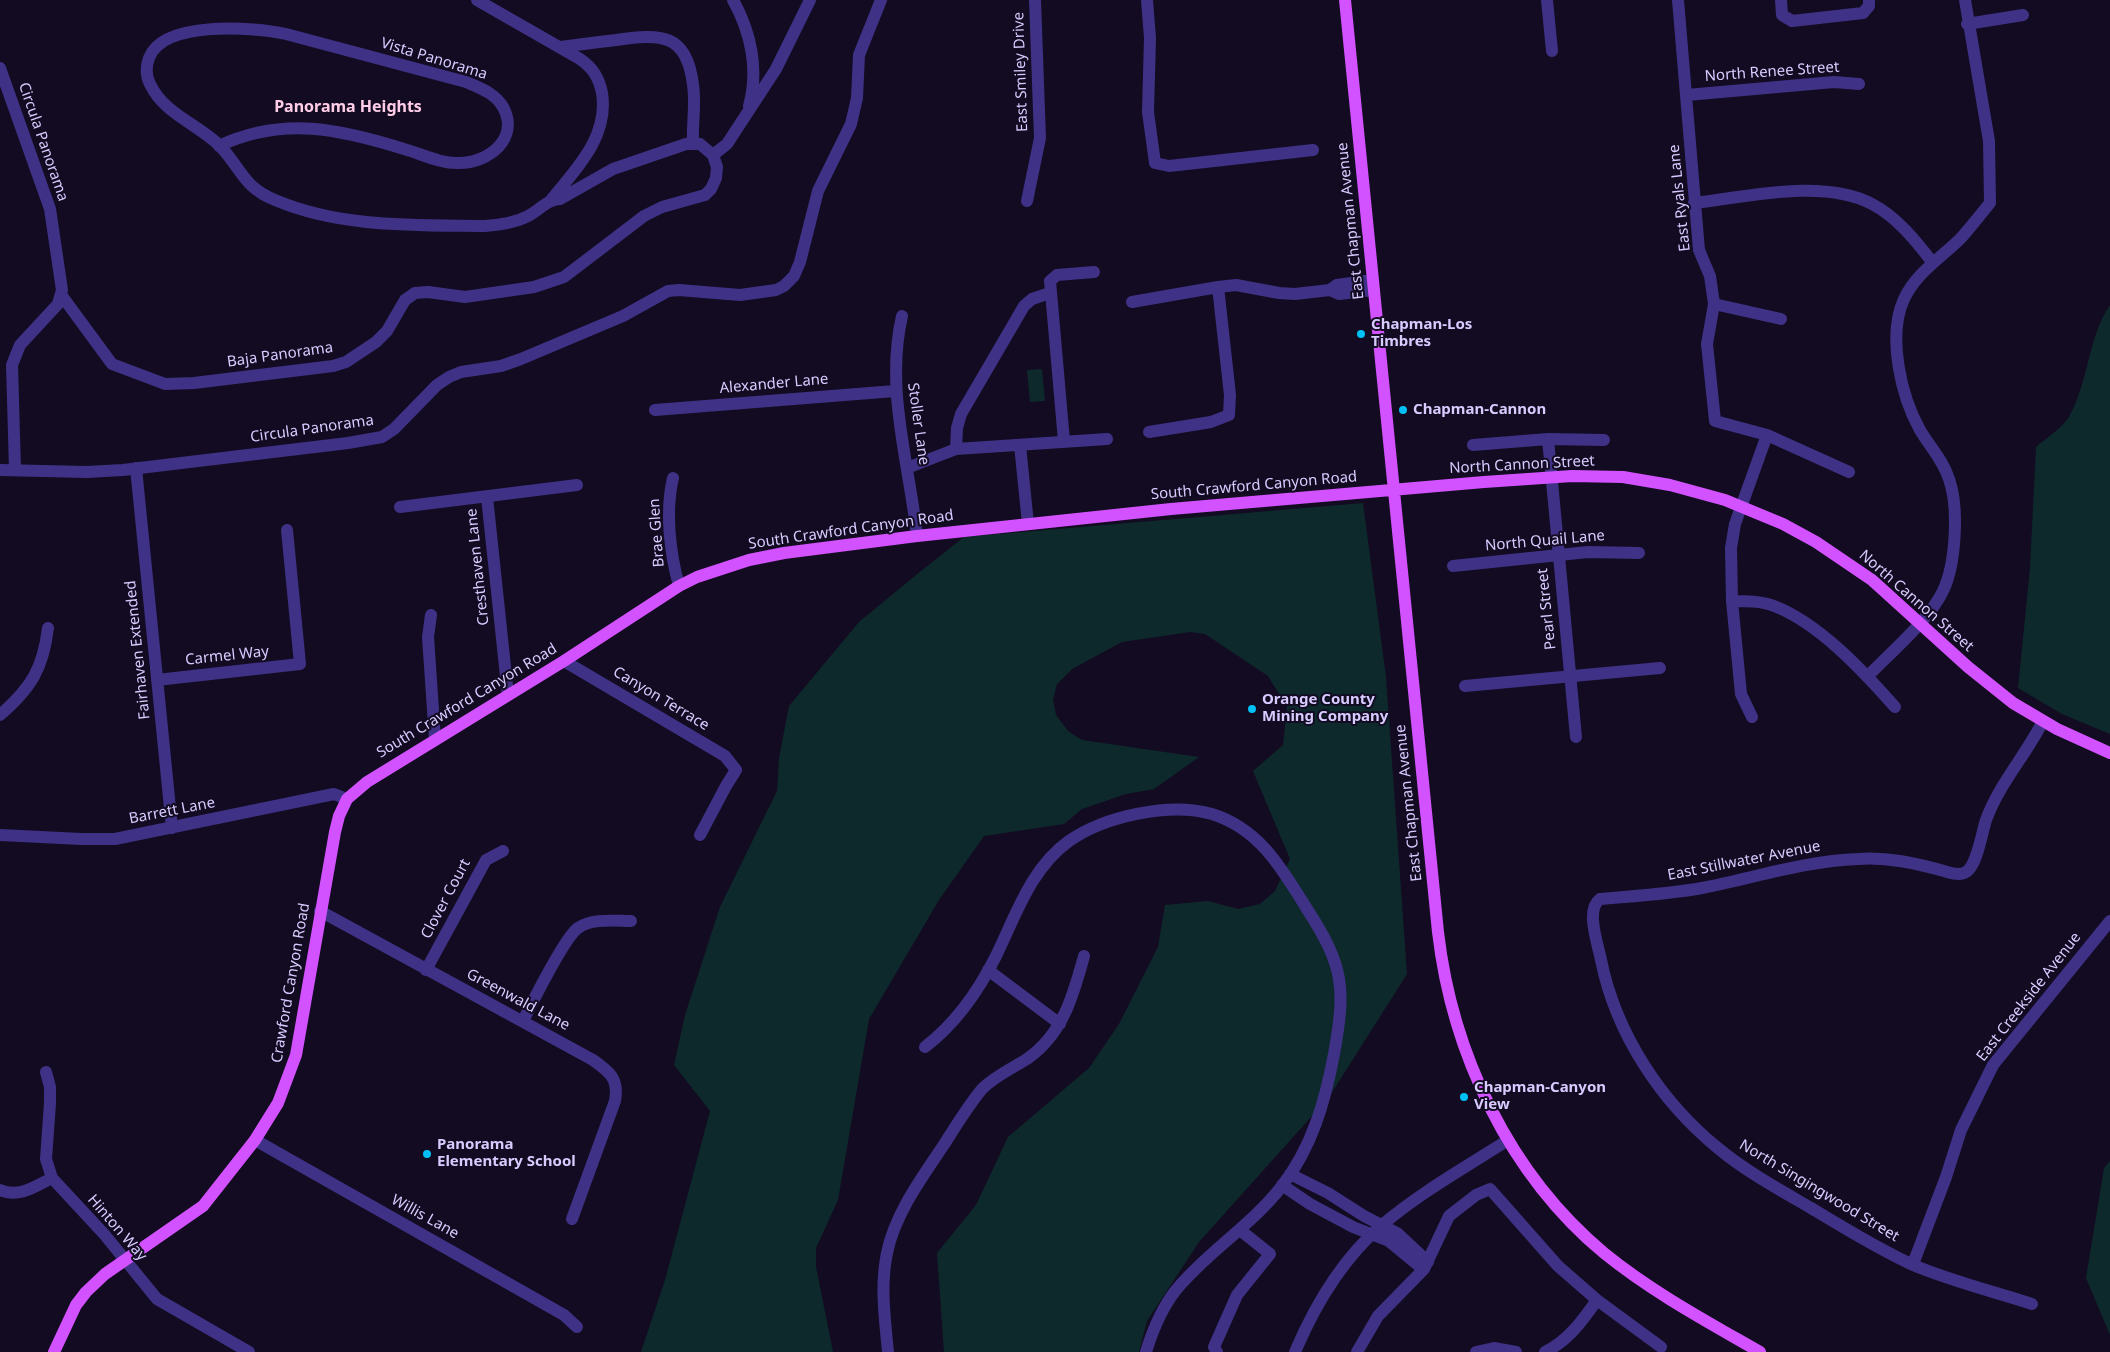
<!DOCTYPE html>
<style>
body{margin:0}
canvas{display:block;background:#120b21}
</style>
<canvas width="2110" height="1352"></canvas>
<script>
const c = document.querySelector('canvas').getContext('2d');
c.lineJoin = 'round';
function fill(path, color) {
  c.fillStyle = color;
  c.fill(path, 'evenodd');
}
function strokePath(path, color, width, dash) {
  c.strokeStyle = color;
  c.lineWidth = width;
  c.lineCap = dash ? 'butt' : 'round';
  c.setLineDash(dash || []);
  c.stroke(path);
}
function write(font, color, halo, rows, align = 'center') {
  c.font = font + ' "Noto Sans",sans-serif';
  c.lineWidth = 4;
  c.setLineDash([]);
  c.textBaseline = 'middle';
  c.strokeStyle = halo;
  c.fillStyle = color;
  for (const [text, x, y, turn = 0] of rows) {
    c.save();
    c.translate(x, y);
    c.rotate((+turn || 0) * Math.PI / 180);
    c.textAlign = isNaN(turn) ? turn : align;
    if (halo) c.strokeText(text, 0, 0);
    c.fillText(text, 0, 0);
    c.restore();
  }
}
fill(new Path2D(`
 M 2110,305 L 2110,734 L 2062,714 L 2018,688 L 2030,568 L 2036,447 C 2046,438 2064,427 2070,415 C 2089,380 2088,337 2110,305 Z
 M 1042,369 L 1045,401 L 1030,402 L 1027,370 Z
 M 1363,503 L 1386,677 L 1407,974 L 1329,1097 L 1199,1242 L 1147,1321 L 1139,1352 L 944,1352 L 937,1253 L 976,1205 L 1008,1137 L 1089,1068 L 1119,1024 L 1158,947 L 1165,905 L 1208,901 L 1238,909 L 1260,904 L 1275,891 L 1290,859 L 1253,771 L 1283,745 L 1287,707 L 1268,676 L 1205,634 L 1190,632 L 1122,642 L 1072,669 L 1057,684 L 1053,700 L 1056,715 L 1068,731 L 1082,740 L 1199,757 L 1154,789 L 1126,794 L 1082,809 L 1064,824 L 984,836 L 939,900 L 869,1019 L 838,1200 L 816,1248 L 816,1267 L 833,1352 L 641,1352 L 665,1280 L 710,1111 L 674,1065 L 685,1015 L 720,907 L 777,791 L 779,758 L 789,706 L 859,622 L 921,571 L 964,537 Z
 M 2110,1161 L 2110,1335 L 2086,1278 L 2104,1168 Z`), '#0d292c');
strokePath(new Path2D(`
 M 477,0 L 580,59 C 593,68 599,78 602,93 C 609,137 576,169 551,200
 M 733,0 C 751,32 759,70 749,106
 M 1147,0 L 1150,38 L 1148,112 L 1155,163 L 1169,166 L 1313,150
 M 1547,0 L 1552,51
 M 1678,0 L 1699,250 L 1710,276 L 1714,304 L 1707,344 L 1715,421 L 1767,435 L 1849,472
 M 1781,0 L 1782,15 L 1792,21 L 1863,13 L 1869,6 L 1869,0
 M 1967,24 L 2023,15
 M 560,47 C 578,45 597,42 616,40 C 660,34 687,32 693,85 C 696,104 692,124 693,143
 M 0,68 L 50,209 L 62,290 L 58,304 L 20,345 L 12,365 L 15,470
 M 1687,95 L 1834,82 L 1859,84
 M 219,146 C 283,116 340,129 404,149 C 422,154 441,164 459,163 C 489,163 520,138 503,107 C 495,93 480,88 466,82 L 286,34 C 254,27 163,20 149,58 C 146,66 146,76 150,84 C 164,114 198,124 220,146 C 241,168 243,187 275,200 C 341,228 415,225 485,226 C 500,225 515,223 528,216 C 540,210 546,200 560,199 L 613,169 L 686,144 L 700,144 L 713,155
 M 1027,201 L 1040,138 L 1035,0
 M 1694,203 C 1746,197 1824,178 1872,204 C 1897,217 1916,241 1933,263
 M 1330,290 L 1339,294 L 1374,290
 M 62,296 L 112,364 L 165,384 L 194,383 L 333,366 L 346,362 L 376,342 L 387,331 L 405,300 L 415,293 L 428,292 L 465,297 L 534,287 L 564,277 L 644,216 L 662,207 L 705,195 L 711,189 L 716,178 L 717,167 L 713,155 L 727,144 L 776,69 L 810,0
 M 1132,302 L 1218,287 L 1236,285 L 1279,293 L 1295,294 L 1330,290 L 1337,285 L 1373,280
 M 1714,304 L 1781,319
 M 902,316 C 885,390 909,462 917,536
 M 655,410 L 895,391
 M 1149,432 L 1211,422 L 1229,415 L 1230,395 L 1218,287
 M 1548,439 L 1576,737
 M 1064,441 L 1050,281 L 1057,275 L 1094,272
 M 1020,445 L 1028,524
 M 1473,445 L 1548,439 L 1604,440
 M 956,449 L 957,428 L 961,414 L 1024,306 L 1032,299 L 1050,293
 M 136,468 L 172,828
 M 907,468 L 956,449 L 1107,439
 M 0,470 L 87,472 L 123,470 L 348,443 L 382,437 L 394,429 L 437,385 L 449,377 L 461,372 L 501,366 L 521,359 L 623,316 L 668,291 L 679,290 L 740,295 L 776,290 L 784,286 L 794,276 L 800,262 L 818,191 L 851,124 L 857,98 L 859,55 L 881,0
 M 673,478 C 665,512 670,553 679,586
 M 487,497 L 508,695
 M 400,507 L 577,485
 M 1453,566 L 1588,552 L 1639,553
 M 1732,601 C 1746,601 1761,601 1774,606 C 1819,623 1864,672 1895,707
 M 431,615 L 428,637 L 435,739
 M 564,661 L 725,756 L 736,770 L 726,786 L 700,835
 M 1868,676 C 1890,653 1930,619 1943,591 C 1956,564 1959,507 1949,479 C 1943,460 1930,447 1920,430 C 1901,396 1887,336 1904,299 C 1916,273 1941,258 1961,238 C 1971,227 1980,215 1990,203 L 1989,141 L 1965,0
 M 157,680 L 300,664 L 287,530
 M 1465,686 L 1660,668
 M 0,715 C 31,688 43,669 48,628
 M 1752,717 L 1741,694 L 1732,601 L 1731,548 L 1735,524 L 1767,435
 M 0,835 L 81,839 L 115,839 L 334,794 L 347,799
 M 320,911 L 593,1060 C 610,1072 619,1079 615,1101 L 572,1219
 M 426,970 L 486,860 L 503,851
 M 988,970 L 1060,1024
 M 523,1021 C 532,1003 565,937 578,928 C 592,918 615,921 631,921
 M 925,1047 C 955,1024 979,990 996,956 C 1016,915 1031,868 1069,841 C 1105,816 1170,802 1212,814 C 1260,829 1282,869 1307,909 C 1344,966 1346,988 1334,1054 C 1325,1102 1312,1147 1282,1186 C 1251,1226 1207,1252 1176,1290 C 1161,1309 1153,1329 1146,1352
 M 46,1072 L 50,1087 L 50,1103 L 46,1159 L 52,1178 L 104,1234 L 157,1299 L 249,1352
 M 255,1140 L 564,1315 L 577,1327
 M 1290,1174 L 1328,1193 L 1364,1216 L 1397,1233 L 1428,1262
 M 1282,1185 L 1310,1204 L 1353,1227 L 1389,1241 L 1423,1269
 M 0,1190 C 19,1198 34,1187 52,1178
 M 1913,1264 L 1946,1177 L 1961,1130 L 1993,1065 L 2110,921
 M 2032,1304 C 1992,1291 1951,1281 1913,1265 C 1878,1249 1844,1228 1811,1208 C 1780,1190 1747,1172 1719,1149 C 1661,1102 1616,1034 1601,960 C 1598,944 1585,910 1600,899 C 1634,896 1669,894 1702,888 C 1754,878 1804,861 1858,859 C 1888,857 1915,863 1944,871 C 1951,873 1960,876 1966,872 C 1977,866 1982,832 1986,820 C 1999,784 2026,755 2043,721
 M 888,1352 C 885,1319 880,1287 887,1253 C 895,1213 923,1176 945,1143 C 957,1124 968,1106 982,1089 C 995,1076 1011,1069 1027,1059 C 1063,1034 1073,996 1084,956
 M 1217,1352 L 1214,1347 L 1237,1295 L 1270,1254 L 1240,1230
 M 1295,1352 C 1315,1305 1343,1258 1382,1225 C 1421,1192 1466,1167 1508,1140
 M 1357,1352 L 1378,1316 L 1424,1269 L 1449,1216 L 1476,1195 L 1490,1189 L 1558,1266 L 1597,1300 L 1661,1347
 M 1476,1352 L 1494,1348 L 1516,1352
 M 1545,1352 C 1568,1341 1583,1320 1597,1300`), '#3f3185', 12);
strokePath(new Path2D(`
 M 1345,0 L 1438,932 C 1452,1053 1509,1174 1604,1253 C 1652,1292 1706,1321 1760,1352
 M 54,1352 L 76,1305 L 86,1292 L 105,1274 L 203,1206 L 255,1140 L 278,1103 L 296,1055 L 335,832 L 339,816 L 347,799 L 367,782 L 564,661 L 679,586 L 697,577 L 749,560 L 784,553 L 917,536 L 1171,509 L 1484,482 L 1572,476 L 1623,477 L 1670,485 L 1725,500 L 1783,524 L 1816,542 L 1872,580 L 1968,667 L 2013,703 L 2057,729 L 2110,753`), '#d352ff', 12);
for (const [x, y, r, color] of [
 [1361,334,5,"#00c0f6"],
 [1403,410,5,"#00c0f6"],
 [1252,709,5,"#00c0f6"],
 [1464,1097,5,"#00c0f6"],
 [427,1154,5,"#00c0f6"]
]) {
  const dot = new Path2D();
  dot.arc(x, y, r, 0, 2 * Math.PI);
  c.fillStyle = color;
  c.fill(dot);
  strokePath(dot, '#120b21', 2);
}
write('15px', '#d7cbff', '#120b21', [
 ["Vista Panorama",434,59,17],
 ["East Smiley Drive",1021,72,-92],
 ["North Renee Street",1772,72,-4],
 ["Circula Panorama",43,142,71],
 ["East Ryals Lane",1680,198,-96],
 ["East Chapman Avenue",1351,221,-96],
 ["Baja Panorama",280,355,-8],
 ["Alexander Lane",774,384,-5],
 ["Stoller Lane",918,424,82],
 ["Circula Panorama",312,429,-8],
 ["North Cannon Street",1522,465,-3],
 ["South Crawford Canyon Road",1254,486,-5],
 ["South Crawford Canyon Road",851,530,-8],
 ["Brae Glen",657,533,-94],
 ["North Quail Lane",1545,541,-5],
 ["Cresthaven Lane",478,567,-96],
 ["North Cannon Street",1916,601,41],
 ["Pearl Street",1547,609,-96],
 ["Fairhaven Extended",138,650,-96],
 ["Carmel Way",227,656,-6],
 ["Canyon Terrace",661,699,31],
 ["South Crawford Canyon Road",467,701,-31],
 ["East Chapman Avenue",1409,803,-96],
 ["Barrett Lane",172,811,-11],
 ["East Stillwater Avenue",1744,861,-11],
 ["Clover Court",446,899,-62],
 ["Crawford Canyon Road",291,983,-80],
 ["East Creekside Avenue",2029,997,-52],
 ["Greenwald Lane",518,1000,28],
 ["North Singingwood Street",1819,1191,31],
 ["Willis Lane",425,1217,29],
 ["Hinton Way",117,1228,49]
]);
write('bold 15px', '#d7cbff', '#120b21', [
 ["Chapman-Los",1371,325],
 ["Timbres",1371,342],
 ["Chapman-Cannon",1413,410],
 ["Orange County",1262,700],
 ["Mining Company",1262,717],
 ["Chapman-Canyon",1474,1088],
 ["View",1474,1105],
 ["Panorama",437,1145],
 ["Elementary School",437,1162]
], 'left');
write('bold 16px', '#ffcde7', '#120b21', [
 ["Panorama Heights",348,107]
]);
</script>
